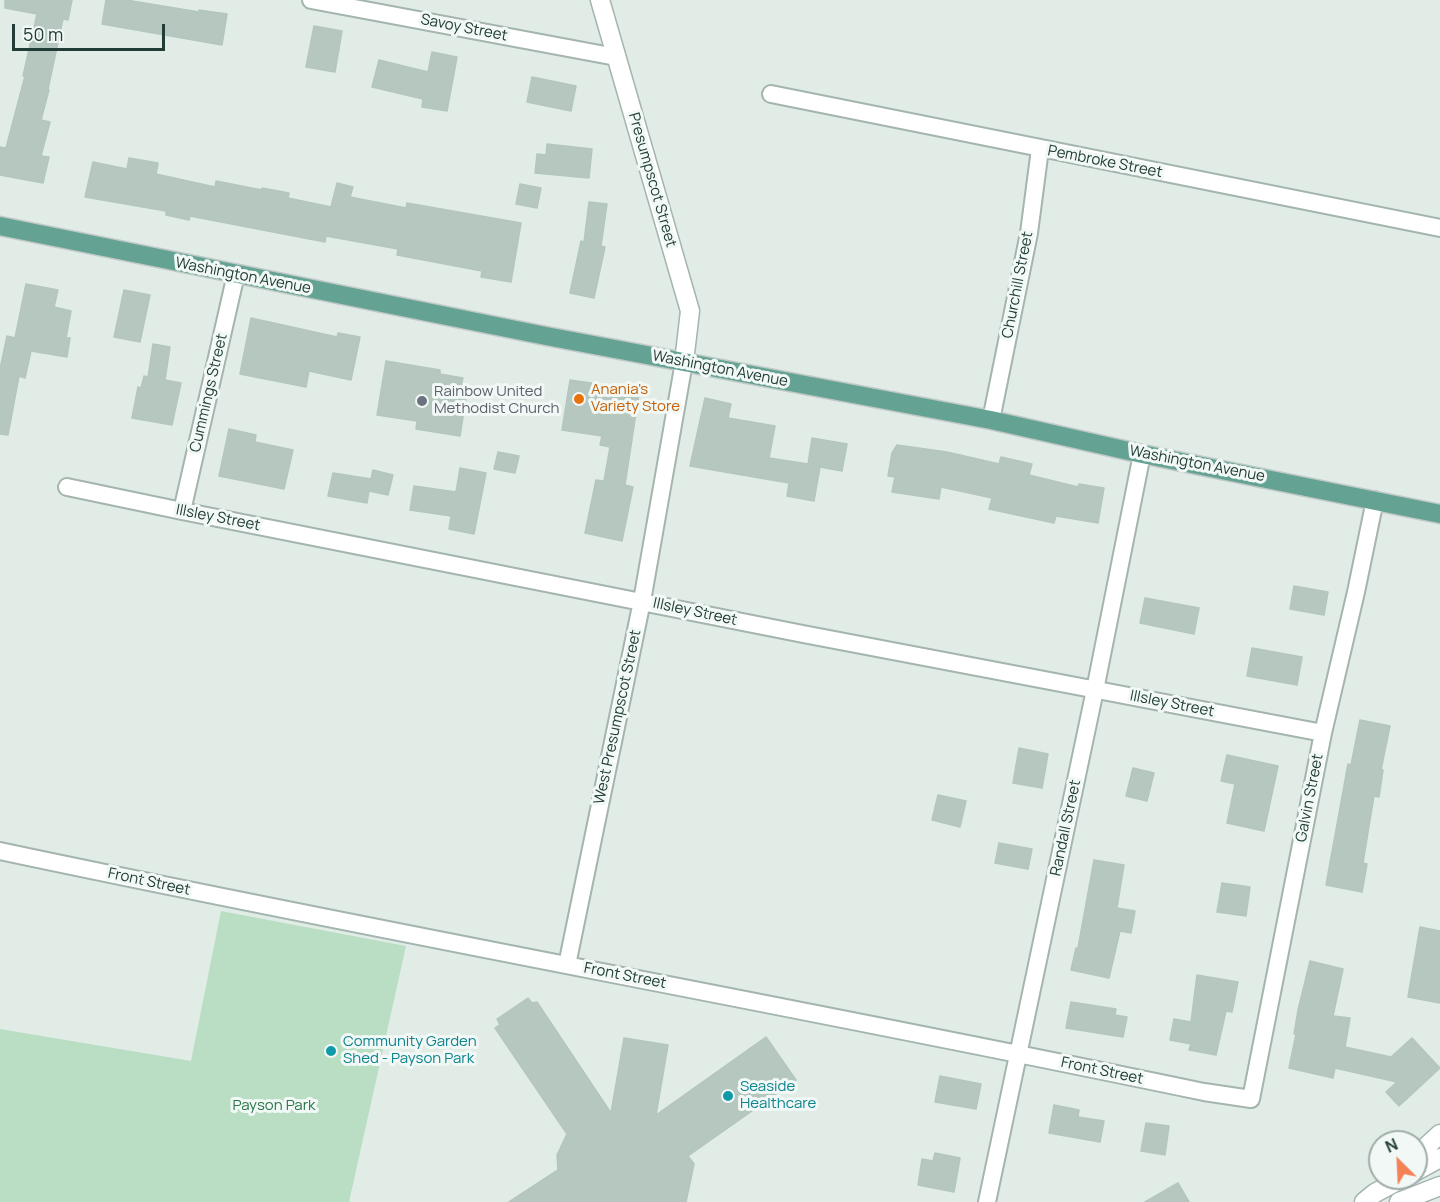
<!DOCTYPE html>
<style>
body{margin:0}
#map{position:relative;width:1440px;height:1202px;overflow:hidden;background:#e1ece7;font-family:Manrope,sans-serif}
canvas{display:block}
.north{position:absolute;left:1368px;top:1130px;width:60px;height:60px;box-sizing:border-box;background:#f1f8f5;border:2px solid #9eada9;border-radius:50%;rotate:336deg;font-size:16px;font-weight:700;line-height:24px;text-align:center;color:#213d36}
.north::after{content:'';display:block;margin:auto;width:21px;height:27px;background:#f58256;clip-path:polygon(50% 0,100% 100%,50% 72%,0 100%)}
.scale{position:absolute;left:12px;top:24px;width:153px;height:27px;box-sizing:border-box;border:3px solid #213d36;border-top:0;padding-left:8px;font-size:18px;line-height:21px;white-space:nowrap;color:#213d36;-webkit-text-stroke:4px #f1f8f5;paint-order:stroke}
</style>
<div id="map">
<canvas width="1440" height="1202"></canvas>
<div class="north">N</div>
<div class="scale">50 m</div>
</div>
<script>
const c = document.querySelector('canvas').getContext('2d');
c.lineJoin = 'round';
function fill(path, color) {
  c.fillStyle = color;
  c.fill(path, 'evenodd');
}
function strokePath(path, color, width, dash) {
  c.strokeStyle = color;
  c.lineWidth = width;
  c.lineCap = dash ? 'butt' : 'round';
  c.setLineDash(dash || []);
  c.stroke(path);
}
function write(font, color, halo, rows, align = 'center') {
  c.font = font + ' Manrope,sans-serif';
  c.lineWidth = 6;
  c.setLineDash([]);
  c.textBaseline = 'middle';
  c.strokeStyle = halo;
  c.fillStyle = color;
  for (const [text, x, y, turn = 0] of rows) {
    c.save();
    c.translate(x, y);
    c.rotate((+turn || 0) * Math.PI / 180);
    c.textAlign = isNaN(turn) ? turn : align;
    if (halo) c.strokeText(text, 0, 0);
    c.fillText(text, 0, 0);
    c.restore();
  }
}
fill(new Path2D(`
 M 221,911 L 406,946 L 349,1202 L 0,1202 L 0,1029 L 191,1061 Z`), '#b9dec4');
const building = new Path2D(`
 M 5,0 L 72,0 L 68,20 L 63,19 L 48,89 L 49,90 L 41,120 L 50,122 L 41,156 L 49,157 L 43,183 L 0,175 L 0,147 L 6,148 L 25,76 L 23,76 L 37,14 L 5,8 Z
 M 106,0 L 126,0 L 199,12 L 199,10 L 227,14 L 222,45 L 102,24 Z
 M 314,26 L 342,31 L 335,72 L 306,67 Z
 M 432,52 L 457,57 L 447,111 L 422,107 L 423,99 L 372,87 L 379,60 L 428,72 Z
 M 532,77 L 576,86 L 571,111 L 527,102 Z
 M 547,144 L 592,149 L 589,178 L 535,173 L 537,154 L 546,155 Z
 M 129,158 L 158,163 L 156,174 L 215,187 L 216,181 L 262,190 L 262,188 L 289,193 L 288,198 L 331,207 L 337,183 L 353,187 L 350,197 L 406,208 L 407,203 L 521,223 L 511,282 L 481,277 L 482,271 L 397,255 L 398,249 L 326,236 L 325,242 L 190,216 L 189,220 L 166,215 L 166,211 L 85,197 L 93,162 L 127,169 Z
 M 520,184 L 541,188 L 537,208 L 516,204 Z
 M 589,202 L 607,204 L 601,246 L 605,247 L 594,298 L 570,293 L 581,241 L 584,242 Z
 M 26,284 L 58,290 L 54,307 L 71,311 L 66,338 L 70,338 L 67,357 L 31,351 L 25,378 L 19,376 L 8,435 L 0,434 L 0,369 L 7,336 L 15,338 Z
 M 124,290 L 150,295 L 140,342 L 114,337 Z
 M 251,318 L 337,337 L 338,333 L 360,337 L 351,380 L 309,371 L 306,387 L 240,374 Z
 M 153,344 L 170,347 L 165,380 L 181,383 L 172,425 L 132,418 L 138,387 L 141,388 L 144,376 L 148,377 Z
 M 386,361 L 440,370 L 440,374 L 463,378 L 461,385 L 468,386 L 460,436 L 416,429 L 417,421 L 377,415 Z
 M 570,380 L 598,384 L 597,387 L 639,394 L 625,485 L 633,487 L 622,541 L 585,533 L 596,480 L 604,481 L 610,447 L 600,445 L 602,436 L 562,430 Z
 M 705,398 L 731,404 L 728,418 L 775,426 L 769,458 L 808,464 L 812,438 L 847,444 L 842,471 L 820,467 L 814,501 L 787,496 L 789,483 L 690,466 Z
 M 229,429 L 256,435 L 255,442 L 293,450 L 284,489 L 219,476 Z
 M 897,445 L 947,452 L 999,464 L 1001,457 L 1032,464 L 1029,475 L 1078,487 L 1079,484 L 1104,488 L 1098,523 L 1056,516 L 1054,523 L 989,509 L 992,498 L 941,487 L 939,499 L 892,492 L 895,477 L 888,476 L 892,453 Z
 M 498,452 L 519,456 L 515,473 L 494,469 Z
 M 460,468 L 486,473 L 474,534 L 449,529 L 451,516 L 410,510 L 414,486 L 456,492 Z
 M 373,470 L 393,475 L 388,495 L 369,491 L 367,503 L 328,496 L 333,473 L 371,479 Z
 M 1294,586 L 1328,592 L 1324,615 L 1290,609 Z
 M 1145,598 L 1199,608 L 1194,634 L 1140,623 Z
 M 1252,648 L 1302,657 L 1297,685 L 1247,676 Z
 M 1360,720 L 1390,726 L 1381,770 L 1383,770 L 1379,797 L 1374,796 L 1363,863 L 1367,864 L 1362,892 L 1326,885 L 1348,764 L 1351,765 Z
 M 1019,748 L 1048,754 L 1042,788 L 1013,783 Z
 M 1227,755 L 1278,766 L 1264,831 L 1227,823 L 1235,784 L 1221,781 Z
 M 1133,768 L 1154,773 L 1147,801 L 1126,796 Z
 M 938,795 L 966,801 L 960,827 L 932,820 Z
 M 999,843 L 1032,849 L 1028,869 L 995,863 Z
 M 1094,860 L 1124,865 L 1117,908 L 1135,911 L 1131,933 L 1120,931 L 1109,978 L 1071,970 L 1076,948 L 1078,948 Z
 M 1222,883 L 1250,887 L 1246,916 L 1217,912 Z
 M 1420,927 L 1440,931 L 1440,1003 L 1408,997 Z
 M 1310,961 L 1343,969 L 1333,1016 L 1350,1018 L 1345,1047 L 1391,1057 L 1412,1038 L 1440,1068 L 1399,1106 L 1386,1092 L 1397,1082 L 1335,1068 L 1333,1078 L 1289,1068 L 1296,1034 L 1294,1034 L 1298,1010 Z
 M 1197,975 L 1238,982 L 1232,1012 L 1226,1011 L 1216,1055 L 1189,1050 L 1191,1044 L 1170,1040 L 1174,1019 L 1191,1022 Z
 M 528,998 L 532,1003 L 537,1002 L 611,1113 L 624,1038 L 668,1045 L 656,1115 L 766,1037 L 796,1080 L 688,1156 L 694,1164 L 686,1202 L 509,1202 L 558,1170 L 557,1155 L 567,1134 L 495,1028 L 500,1025 L 497,1019 Z
 M 1071,1002 L 1116,1009 L 1115,1015 L 1127,1017 L 1123,1037 L 1066,1028 Z
 M 940,1076 L 981,1084 L 976,1109 L 935,1102 Z
 M 1054,1105 L 1079,1110 L 1078,1117 L 1104,1121 L 1100,1142 L 1049,1133 Z
 M 1146,1123 L 1169,1126 L 1165,1155 L 1141,1151 Z
 M 935,1153 L 960,1158 L 954,1192 L 918,1185 L 922,1159 L 933,1161 Z
 M 1178,1183 L 1189,1202 L 1145,1202 Z`);
fill(building, '#b6c7c0');
strokePath(building, '#b3c6bf', 1.5);
const minor = new Path2D(`
 M 311,0 L 616,57
 M 771,94 L 1440,228
 M 991,420 L 1029,233 L 1040,149
 M 67,487 L 182,511 L 803,634 L 1323,733
 M 182,511 L 236,274
 M 0,851 C 400,936 803,1008 1204,1092 L 1251,1099 L 1323,733 L 1356,592 L 1375,500
 M 567,965 L 642,601 L 684,362
 M 987,1202 L 1095,690 L 1142,454`);
const tertiary = new Path2D(`
 M 600,0 L 690,311 L 684,362
 M 1416,1156 L 1440,1134
 M 1416,1171 L 1440,1158
 M 1364,1202 L 1375,1193 L 1403,1178
 M 1399,1202 L 1440,1186`);
const primary = new Path2D(`
 M 0,226 L 546,336 L 991,420 L 1142,454 L 1440,514`);
strokePath(minor, '#a4b4ae', 20);
strokePath(tertiary, '#a4b4ae', 21);
strokePath(primary, '#c1c9c7', 21);
strokePath(minor, '#fff', 16);
strokePath(tertiary, '#fff', 18);
strokePath(primary, '#64a394', 18);
for (const [x, y, r, color] of [
 [579,399,6,"#e8710a"],
 [422,401,6,"#6b7280"],
 [331,1051,6,"#0f9aa8"],
 [728,1096,6,"#0f9aa8"]
]) {
  const dot = new Path2D();
  dot.arc(x, y, r, 0, 2 * Math.PI);
  c.fillStyle = color;
  c.fill(dot);
  strokePath(dot, '#f1f8f5', 2);
}
write('15px', '#213d36', '#f1f8f5', [
 ["Savoy Street",464,28,11],
 ["Pembroke Street",1105,162,11],
 ["Presumpscot Street",652,180,74],
 ["Washington Avenue",243,276,11],
 ["Churchill Street",1018,285,-79],
 ["Washington Avenue",720,369,11],
 ["Cummings Street",209,393,-77],
 ["Washington Avenue",1197,464,11],
 ["Illsley Street",218,518,11],
 ["Illsley Street",695,612,12],
 ["Illsley Street",1172,704,11],
 ["West Presumpscot Street",618,717,-78],
 ["Galvin Street",1310,798,-79],
 ["Randall Street",1066,828,-78],
 ["Front Street",149,882,12],
 ["Front Street",625,976,11],
 ["Front Street",1102,1071,12]
]);
write('15px', '#c56008', '#f1f8f5', [
 ["Anania's",591,390],
 ["Variety Store",591,407]
], 'left');
write('15px', '#5b616d', '#f1f8f5', [
 ["Rainbow United",434,392],
 ["Methodist Church",434,409]
], 'left');
write('15px', '#0d838f', '#f1f8f5', [
 ["Community Garden",343,1042],
 ["Shed - Payson Park",343,1059],
 ["Seaside",740,1087],
 ["Healthcare",740,1104]
], 'left');
write('15px', '#2a7549', '#f1f8f5', [
 ["Payson Park",274,1106]
]);
</script>
